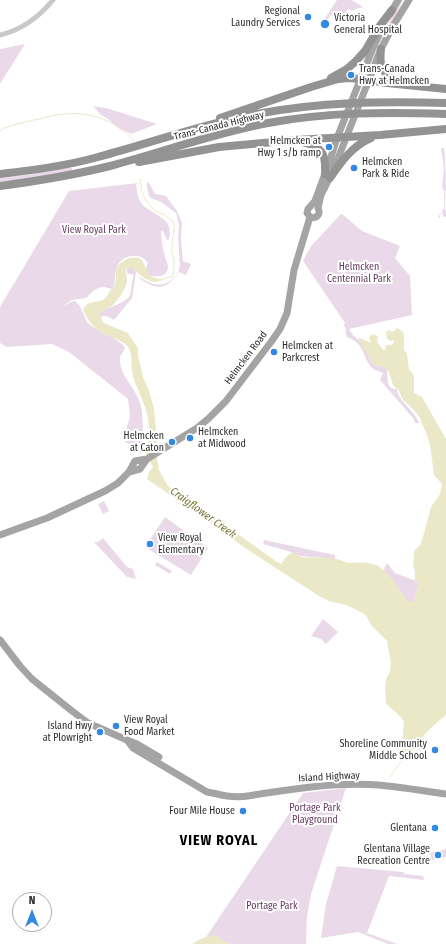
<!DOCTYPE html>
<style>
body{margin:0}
#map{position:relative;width:446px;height:944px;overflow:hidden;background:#fff;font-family:"Fira Sans Condensed",sans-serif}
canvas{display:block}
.north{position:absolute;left:12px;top:892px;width:40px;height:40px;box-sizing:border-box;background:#fff;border:1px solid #ababab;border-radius:50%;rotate:0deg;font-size:11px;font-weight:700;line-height:16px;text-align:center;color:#2c2c2c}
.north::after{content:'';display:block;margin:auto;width:14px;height:18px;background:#3289e0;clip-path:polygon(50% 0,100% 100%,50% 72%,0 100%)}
</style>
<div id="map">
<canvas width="446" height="944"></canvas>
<div class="north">N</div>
</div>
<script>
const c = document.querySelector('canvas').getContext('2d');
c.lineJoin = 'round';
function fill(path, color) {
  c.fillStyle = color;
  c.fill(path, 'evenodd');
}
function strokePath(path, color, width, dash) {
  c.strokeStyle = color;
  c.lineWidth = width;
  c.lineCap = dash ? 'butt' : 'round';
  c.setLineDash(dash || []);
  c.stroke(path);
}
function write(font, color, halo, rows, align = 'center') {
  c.font = font + ' "Fira Sans Condensed",sans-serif';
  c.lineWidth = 4;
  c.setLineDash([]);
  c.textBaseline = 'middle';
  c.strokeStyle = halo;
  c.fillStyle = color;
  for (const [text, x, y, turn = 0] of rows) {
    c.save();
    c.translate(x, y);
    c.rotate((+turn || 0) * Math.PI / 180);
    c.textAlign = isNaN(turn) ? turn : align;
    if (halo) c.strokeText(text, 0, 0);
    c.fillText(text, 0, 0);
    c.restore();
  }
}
fill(new Path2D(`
 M 337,0 L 352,0 L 363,7 L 356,9 L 352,11 L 348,9 L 343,18 L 333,12 L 328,19 L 332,23 L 331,24 L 328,22 L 327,25 L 322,23 Z
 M 401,0 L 403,0 L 369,72 L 366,70 L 382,34 Z
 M 25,44 L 0,84 L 0,49 Z
 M 93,106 L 106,108 L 157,124 L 131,134 L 118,128 L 108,119 L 101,115 Z
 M 441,148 L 444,148 C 446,162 445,176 446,191 L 445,191 C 446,198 444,203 445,210 L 446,211 L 446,217 L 444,217 L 443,216 L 442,211 L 440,216 L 440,218 L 438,217 L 444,208 L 444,190 L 442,188 L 444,168 Z
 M 69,167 L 72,168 L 72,171 L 0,183 L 0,178 L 47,172 Z
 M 147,182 L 149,183 L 155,194 L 166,196 L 177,211 L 182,223 L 181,239 L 183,261 L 191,264 L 186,275 L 179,272 C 167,290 156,291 139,278 L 139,277 C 144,279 148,283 154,284 C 166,287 178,278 180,266 L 178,238 L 179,224 L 176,213 L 161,202 L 151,198 L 149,196 L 147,187 Z
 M 138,183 L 136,185 C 137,191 138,198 141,203 C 143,206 146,207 148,209 C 162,219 173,220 169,239 L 167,240 L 163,231 L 162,231 L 161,232 C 161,240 163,249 165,257 C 166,260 167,263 168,266 C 168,277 157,278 149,275 L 146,271 C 146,268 148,264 147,262 C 140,252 125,255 119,263 C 114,271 116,281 113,289 C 109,289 107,287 103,287 C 95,287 91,294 86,298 L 72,300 L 62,307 L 73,301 L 75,301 L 80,306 L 87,322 L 93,327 L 118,341 L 125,347 C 124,352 119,355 120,361 C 121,375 129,381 135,392 C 138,398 142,406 142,413 C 143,425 144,442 141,453 L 123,440 L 130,417 L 128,399 L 69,352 L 52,344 L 7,347 L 0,343 L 0,307 L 69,191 Z
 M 341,214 L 342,214 L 362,231 L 400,246 L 395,258 L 410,276 L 412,315 L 349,329 L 353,335 L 361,342 L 378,366 L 383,366 L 387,370 C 388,378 386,390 397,389 C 398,402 414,409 419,423 L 415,423 L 413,418 L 380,380 L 383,373 C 379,371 374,370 371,367 C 362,355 364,343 347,337 C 345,332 347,330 344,325 L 345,323 L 303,261 L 307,253 L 312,245 Z
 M 127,266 L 135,268 L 136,273 L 132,298 L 114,320 C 110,318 107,315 102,316 L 101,320 L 95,313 C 104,309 123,304 129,297 C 132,291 131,282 134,275 L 127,273 Z
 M 104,501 L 109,511 L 103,514 L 98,504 Z
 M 165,517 L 208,548 L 191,575 L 145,547 Z
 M 103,538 L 127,567 L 133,569 L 136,579 L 127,577 L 94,542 L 98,542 Z
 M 264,540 L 335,555 L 335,559 L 300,556 L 288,551 L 263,544 Z
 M 157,562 L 172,571 L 170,574 L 155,565 Z
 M 387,563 L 395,573 L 419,582 L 414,601 L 411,603 L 408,602 L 393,581 L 383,571 Z
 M 323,619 L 338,632 L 326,644 L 321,639 L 311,636 Z
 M 346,788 L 311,894 L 307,917 L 306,944 C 281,944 256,944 231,944 C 220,943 222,932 206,937 L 303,793 Z
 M 446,849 L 446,857 L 432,860 L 430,853 Z
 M 337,866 L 403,872 L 405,874 L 423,876 L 424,880 L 389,876 L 367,933 L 397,944 L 388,944 L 358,932 L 321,938 L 326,904 Z`), '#eadae9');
fill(new Path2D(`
 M 129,258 C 132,258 136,257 139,258 C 146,261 144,274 155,278 C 158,279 161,279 164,279 C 151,287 142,276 132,268 L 128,268 L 126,270 L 127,281 L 126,286 L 121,295 L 113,305 L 103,311 L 100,315 L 101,319 L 104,323 L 128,333 L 138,348 L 138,355 L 143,377 L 149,391 L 154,408 L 157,442 L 155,446 L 154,449 L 157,458 L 159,470 L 165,481 L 169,487 L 186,499 L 210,514 L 277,562 L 281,564 L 287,556 L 293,552 C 296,554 299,556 302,557 C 317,559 334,555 347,563 C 354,562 369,562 376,565 C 387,570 401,591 408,601 L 411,603 L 414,601 L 419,582 L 415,581 L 415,570 L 413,567 L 414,551 L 421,544 L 429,515 L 431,507 L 440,494 L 442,484 L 434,475 L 430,445 L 426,433 L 420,418 L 411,407 L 403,400 L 399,391 L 393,385 L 389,372 L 381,365 L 378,367 L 369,360 L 369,356 L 362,346 L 358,337 L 371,343 L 369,338 L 372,334 L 378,336 L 377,341 L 383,350 L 385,350 L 386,345 L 392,345 L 395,340 L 390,341 L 387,339 L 386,332 L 389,330 L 393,332 L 397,328 L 403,332 L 404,337 L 404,350 L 407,354 L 409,369 L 414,376 L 414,393 L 422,397 L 446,439 L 446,715 C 436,723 427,731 419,741 C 413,748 411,756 403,761 L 400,759 L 402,746 L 404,721 L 398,714 L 386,704 L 385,688 L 386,680 L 390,671 L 391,664 L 387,641 L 371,625 L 366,615 L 355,609 L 346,605 L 329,601 L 319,596 L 245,548 L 205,519 L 147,479 L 149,472 L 153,467 C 151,462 147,458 146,454 C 145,448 148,444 149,439 C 150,433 149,424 148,418 C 145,401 135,388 132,371 C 131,364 133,354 128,347 C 125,342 116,339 110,337 C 98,332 87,322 83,309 C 91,297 100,306 107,296 C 109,294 109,292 110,290 L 113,289 C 121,274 108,268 129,258 Z
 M 213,935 L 217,936 L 229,944 L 192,944 L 200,939 Z`), '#eae8c6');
strokePath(new Path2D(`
 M 0,131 L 4,128 C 14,125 24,122 34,120 C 42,119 48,116 56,115 C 87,110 113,118 134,141
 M 140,179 L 142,192 L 146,201 L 155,211 L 165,215 L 174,222 C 175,231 172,238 172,247 C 171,252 173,255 174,260 C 174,265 174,270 173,276 L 163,279
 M 389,777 L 398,766 L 402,760`), '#eae8c6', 1);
strokePath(new Path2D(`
 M 0,35 C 22,30 39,17 53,0`), '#c9c9c9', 5);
strokePath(new Path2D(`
 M 390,14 L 398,0
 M 381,30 L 372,50 L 337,138 L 330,160 L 315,201 L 308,209 L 307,213 L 310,217 C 317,219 321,214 318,208 L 321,195 L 333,171 L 381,49 L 393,26 L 409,0
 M 129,472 L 140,469 L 147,459
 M 0,535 L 47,518 L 105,491 L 118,483 L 129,472 L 135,461 L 147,459 L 197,428 L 208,419 L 226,401 L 271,342 L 280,329 L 287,313 L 294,270 L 310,217
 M 0,640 L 20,666 L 32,679 L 72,711 L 88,723 L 127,740 L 137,744 L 159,757
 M 127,740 L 133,748 L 207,792 C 214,793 220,795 227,796 C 234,797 241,797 248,796 C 291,789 335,782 379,785 C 401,787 424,791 446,794`), '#a4a4a4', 7);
strokePath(new Path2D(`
 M 381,49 C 379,66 382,76 399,81
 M 331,78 L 347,69 L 356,61 L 365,51 L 379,27 L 392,10
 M 220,118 L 311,87 L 338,79 L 349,78 L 360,79 L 387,83 L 446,89
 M 303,142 C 323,147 326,154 325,174
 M 139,162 L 219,147 L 296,140 L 380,135 L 446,129
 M 0,174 C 33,170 66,166 98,157 C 151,143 203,124 256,114 C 320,102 381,101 446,103
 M 330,178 C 341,162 352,146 371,138
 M 0,186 C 37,181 74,175 110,166 C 163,152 214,133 268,123 C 327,112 386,112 446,114`), '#939393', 8);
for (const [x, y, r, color] of [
 [308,17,4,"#3289e0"],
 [325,24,5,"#3289e0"],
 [351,75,4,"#3289e0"],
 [329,147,4,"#3289e0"],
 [354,168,4,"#3289e0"],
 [274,352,4,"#3289e0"],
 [190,438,4,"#3289e0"],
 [172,442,4,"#3289e0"],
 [150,544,4,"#3289e0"],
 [116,726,4,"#3289e0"],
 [100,732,4,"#3289e0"],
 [435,750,4,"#3289e0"],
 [243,811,4,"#3289e0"],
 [435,828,4,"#3289e0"],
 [438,855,4,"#3289e0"]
]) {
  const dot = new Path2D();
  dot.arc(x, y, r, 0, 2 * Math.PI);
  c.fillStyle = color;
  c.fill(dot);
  strokePath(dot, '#fff', 1.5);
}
write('10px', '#2c2c2c', '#fff', [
 ["Regional",300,11],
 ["Laundry Services",300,23],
 ["Victoria",334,18,"left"],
 ["General Hospital",334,30,"left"],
 ["Trans-Canada",359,69,"left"],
 ["Hwy at Helmcken",359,81,"left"],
 ["Helmcken at",321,141],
 ["Hwy 1 s/b ramp",321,153],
 ["Helmcken",362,162,"left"],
 ["Park & Ride",362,174,"left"],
 ["Helmcken at",282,346,"left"],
 ["Parkcrest",282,358,"left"],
 ["Helmcken",198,432,"left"],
 ["at Midwood",198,444,"left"],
 ["Helmcken",164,436],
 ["at Caton",164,448],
 ["View Royal",158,538,"left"],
 ["Elementary",158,550,"left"],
 ["View Royal",124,720,"left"],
 ["Food Market",124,732,"left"],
 ["Island Hwy",92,726],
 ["at Plowright",92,738],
 ["Shoreline Community",427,744],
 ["Middle School",427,756],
 ["Four Mile House",235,811],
 ["Glentana",427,828],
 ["Glentana Village",430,849],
 ["Recreation Centre",430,861]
], 'right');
write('10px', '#2c2c2c', '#fff', [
 ["Trans-Canada Highway",219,126,-14],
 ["Helmcken Road",246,358,-53],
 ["Island Highway",329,777,-3]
]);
write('10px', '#663b62', '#fff', [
 ["View Royal Park",94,230],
 ["Helmcken",359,267],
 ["Centennial Park",359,279],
 ["Portage Park",315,808],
 ["Playground",315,820],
 ["Portage Park",272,906]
]);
write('italic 11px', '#797636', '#fff', [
 ["Craigflower Creek",203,513,36]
]);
c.letterSpacing = '1px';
write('bold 14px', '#000', '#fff', [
 ["VIEW ROYAL",219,841]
]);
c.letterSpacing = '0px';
</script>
